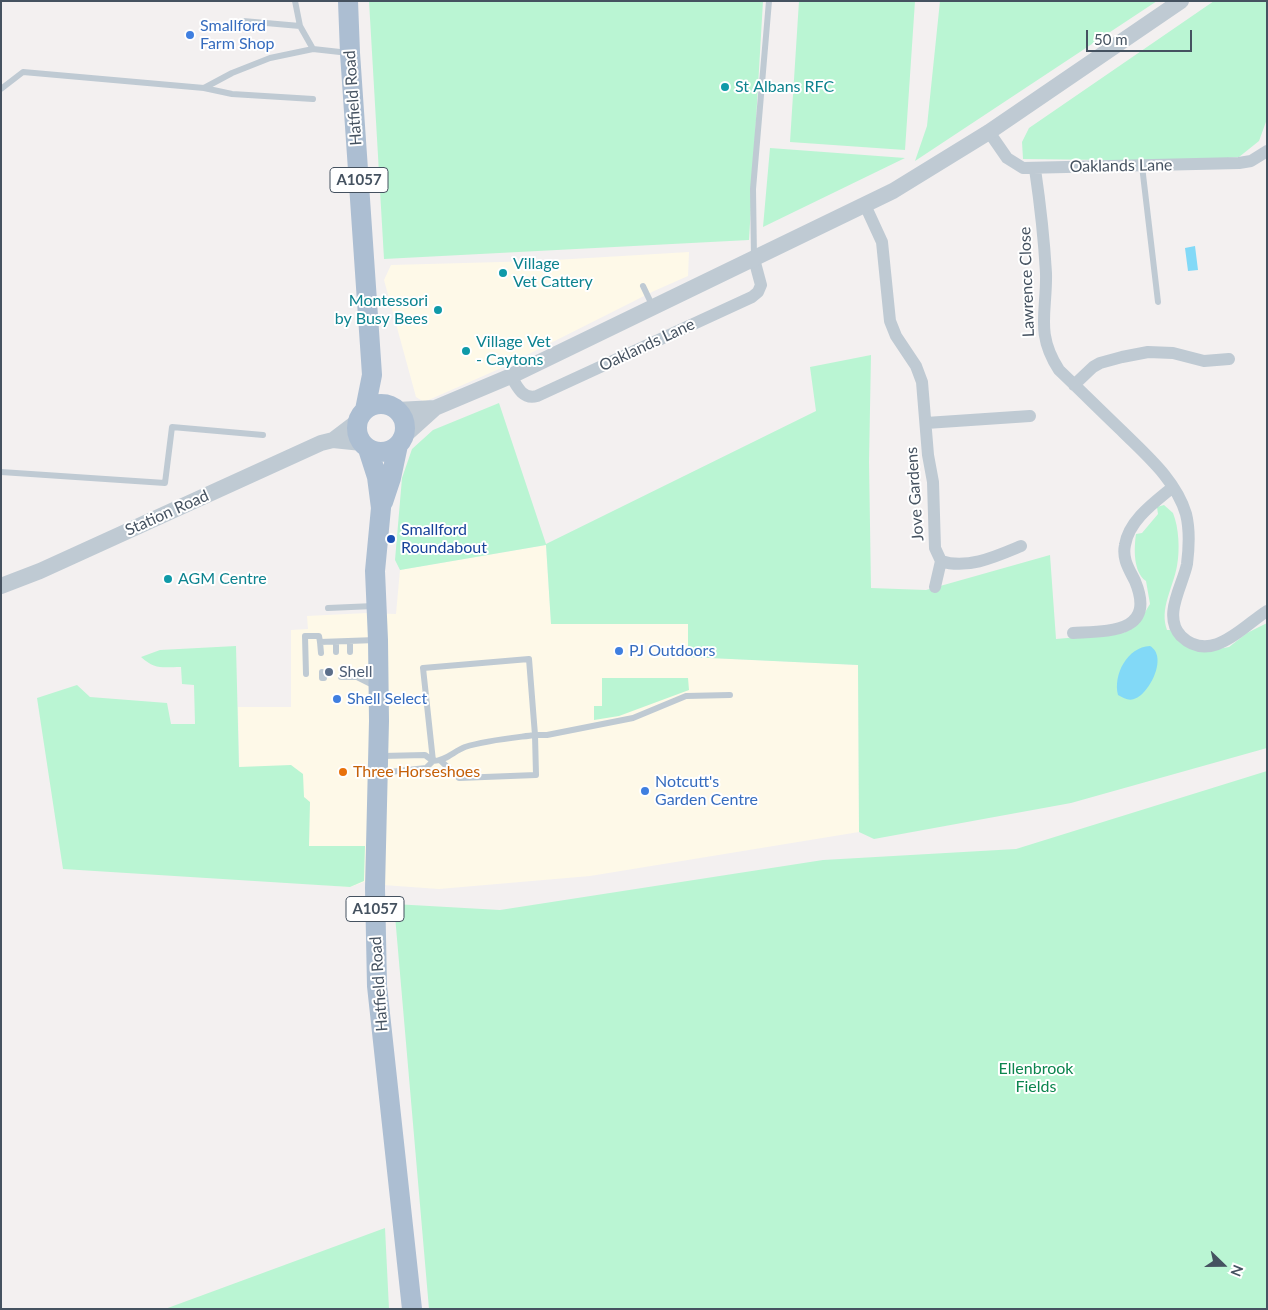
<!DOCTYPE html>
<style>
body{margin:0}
#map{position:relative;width:1268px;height:1310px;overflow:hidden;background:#f3f0f0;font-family:Lato,sans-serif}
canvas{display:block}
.frame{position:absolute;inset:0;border:2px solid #455260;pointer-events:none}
.north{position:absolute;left:1198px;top:1240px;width:50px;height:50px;-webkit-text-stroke:4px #fff;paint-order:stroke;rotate:112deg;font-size:14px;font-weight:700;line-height:20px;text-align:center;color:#455260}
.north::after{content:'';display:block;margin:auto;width:18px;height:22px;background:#455260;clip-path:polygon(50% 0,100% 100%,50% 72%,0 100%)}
.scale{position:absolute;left:1086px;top:30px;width:106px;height:22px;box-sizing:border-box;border:2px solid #455260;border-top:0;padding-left:6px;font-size:15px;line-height:18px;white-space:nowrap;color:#455260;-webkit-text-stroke:4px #fff;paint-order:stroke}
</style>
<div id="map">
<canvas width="1268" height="1310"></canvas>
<div class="frame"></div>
<div class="north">N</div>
<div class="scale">50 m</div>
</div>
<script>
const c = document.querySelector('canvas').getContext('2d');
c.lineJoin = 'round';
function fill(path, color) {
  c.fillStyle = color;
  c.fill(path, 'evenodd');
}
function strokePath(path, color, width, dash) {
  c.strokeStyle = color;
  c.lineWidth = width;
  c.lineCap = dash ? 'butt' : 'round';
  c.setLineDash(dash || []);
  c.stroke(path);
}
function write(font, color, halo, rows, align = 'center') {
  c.font = font + ' Lato,sans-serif';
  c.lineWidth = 4;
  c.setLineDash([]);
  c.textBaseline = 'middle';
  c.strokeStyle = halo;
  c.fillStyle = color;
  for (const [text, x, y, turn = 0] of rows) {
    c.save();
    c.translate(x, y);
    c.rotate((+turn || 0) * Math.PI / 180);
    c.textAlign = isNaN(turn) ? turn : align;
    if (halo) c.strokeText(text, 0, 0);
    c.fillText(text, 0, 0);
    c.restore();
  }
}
fill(new Path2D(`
 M 689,252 L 688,276 L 654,291 L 499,369 L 424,402 L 416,397 L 384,280 L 391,265 L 538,261 Z
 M 546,545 L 551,624 L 688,624 L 689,657 L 858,665 L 859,832 L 590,876 L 439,889 L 383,885 L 364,882 L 350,887 L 242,879 L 238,707 L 291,707 L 291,630 L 308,629 L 307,616 L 367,613 L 396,614 L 400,570 Z`), '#fef9e8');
fill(new Path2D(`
 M 369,1 L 763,1 L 749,240 L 384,259 Z
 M 799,1 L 915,1 L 905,150 L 790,142 Z
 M 940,1 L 1157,1 L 915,161 L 927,126 Z
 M 1214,1 L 1267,1 L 1267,119 L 1259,141 L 1239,157 L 1193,161 L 1023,159 L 1022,142 L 1029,128 Z
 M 770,148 L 905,158 L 763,227 Z
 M 871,355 L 869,462 L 871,588 L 926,590 L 1050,555 L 1056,639 L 1123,633 C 1140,627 1141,618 1150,604 L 1146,581 C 1133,572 1134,548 1136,534 L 1142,533 L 1158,514 L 1157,507 L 1164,505 L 1173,513 C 1179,528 1180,550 1177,566 C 1173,588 1159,609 1167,630 L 1171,630 L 1218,649 L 1229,647 L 1247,633 L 1267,623 L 1267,748 L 1071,803 L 874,839 L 859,832 L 858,665 L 688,657 L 688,624 L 551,624 L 546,545 L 400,570 L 395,560 L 402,478 L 412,449 L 433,430 L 499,403 L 546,544 L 816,411 L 810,367 Z
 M 236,646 L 239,767 L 291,765 L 303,774 L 304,797 L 310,802 L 309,846 L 365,846 L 364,881 L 350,887 L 63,869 L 37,698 L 77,685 L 90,697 L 167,703 L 171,724 L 195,724 L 194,685 L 182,684 L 181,667 C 163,667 155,670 141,657 L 160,650 Z
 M 602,678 L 688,678 L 689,690 L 619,716 L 594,720 L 594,706 L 602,706 Z
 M 1267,771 L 1267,1309 L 429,1309 L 394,904 L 500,910 L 823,860 L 1016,849 Z
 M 385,1228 L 389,1309 L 165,1309 Z`), '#baf5d3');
fill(new Path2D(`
 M 1195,246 L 1198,270 L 1188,271 L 1185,248 Z
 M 1150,646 C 1169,657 1148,696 1134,699 C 1128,701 1124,698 1118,695 C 1113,675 1127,647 1150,646 Z`), '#82d9f7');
strokePath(new Path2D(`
 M 295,1 L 300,26 L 313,49
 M 243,21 L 300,26
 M 204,88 L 232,94 L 313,99
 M 1,89 L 23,72 L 204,88 L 232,73 L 270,58 L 313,49 L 349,53
 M 1142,166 L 1158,302
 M 754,258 L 753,189 L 769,1
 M 643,286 L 653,307
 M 1,472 L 165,483 L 172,427 L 263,435
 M 328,608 L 374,606
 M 350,641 L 350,652
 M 336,642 L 336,652
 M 321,653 L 320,642 L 376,640
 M 322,672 L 322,678 L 324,678
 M 306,674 L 305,636 L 319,636 L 320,642
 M 341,677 L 357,677 L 375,686
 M 382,756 L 425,755 L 433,761
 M 441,761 L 459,778 L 536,775 L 535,735 L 547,735 L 633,718 L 686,696 L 730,695
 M 380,773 L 426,768 L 433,761 C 446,761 454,751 465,747 C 487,740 512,738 535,735 L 529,659 L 423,668 L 433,761`), '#bfcad3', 6);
strokePath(new Path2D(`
 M 989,132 L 1007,158 L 1023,168 L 1239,163 L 1251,161 L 1267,151
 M 1035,169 C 1040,203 1044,238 1046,273 C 1047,312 1035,333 1059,370 C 1080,390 1101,411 1122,431 C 1146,455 1176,480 1186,514 C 1190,530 1189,548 1187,564 C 1183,585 1162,616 1181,636 C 1211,665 1243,626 1267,611
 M 865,205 L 882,242 L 890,321 L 896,336 L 916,366 L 922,382 L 928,455 L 933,482 L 935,548 L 941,561 C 967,570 997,556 1021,546
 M 511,376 C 517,387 523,400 537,396 L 752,297 L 758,292 L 761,285 L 754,259
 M 1074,385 L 1093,367 L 1100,363 L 1122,357 L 1148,352 L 1173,353 L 1204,361 L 1229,359
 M 926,423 L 1030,416
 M 935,587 L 941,561
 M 1073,633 C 1107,631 1157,634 1135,581 C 1129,569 1122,559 1125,545 C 1129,520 1155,502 1173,487`), '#bfcad3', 12);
strokePath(new Path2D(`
 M 397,410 L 435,408 L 511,376 L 893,191 L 989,132 L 1181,1
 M 404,436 L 435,408
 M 333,440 L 358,421
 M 1,586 L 40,571 L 321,443 L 333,440 L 362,443`), '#bfcad3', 16);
strokePath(new Path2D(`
 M 348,1 L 350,53 L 371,360 L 372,375 L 365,410
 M357 428a24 24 0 1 1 48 0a24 24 0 1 1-48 0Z
 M 368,449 L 377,477 L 381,508 L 375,571 L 378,640 L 379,721 L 375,888 L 377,986 L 412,1309
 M 383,502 L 391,478 L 398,445`), '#acbed2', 20);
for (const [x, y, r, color] of [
 [190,35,5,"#3f7fe0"],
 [725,87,5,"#0f9aa8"],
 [503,273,5,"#0f9aa8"],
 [438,310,5,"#0f9aa8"],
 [466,351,5,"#0f9aa8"],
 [391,539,5,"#1a4fb4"],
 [168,579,5,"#0f9aa8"],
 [619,651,5,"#3f7fe0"],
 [329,672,5,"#5c6f8a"],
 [337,699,5,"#3f7fe0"],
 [343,772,5,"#e8710a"],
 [645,791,5,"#3f7fe0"]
]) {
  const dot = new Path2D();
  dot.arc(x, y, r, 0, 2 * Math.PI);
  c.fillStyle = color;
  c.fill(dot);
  strokePath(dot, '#fff', 2);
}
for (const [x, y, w] of [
 [359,180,58],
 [375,909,58]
]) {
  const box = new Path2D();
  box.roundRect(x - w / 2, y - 12.5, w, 25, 4);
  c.fillStyle = '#fff';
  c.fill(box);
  strokePath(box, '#455260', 1);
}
write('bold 15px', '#455260', null, [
 ["A1057",359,180],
 ["A1057",375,909]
]);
write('16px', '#366cbe', '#fff', [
 ["Smallford",200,26],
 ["Farm Shop",200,44],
 ["PJ Outdoors",629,651],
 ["Shell Select",347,699],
 ["Notcutt's",655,782],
 ["Garden Centre",655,800]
], 'left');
write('16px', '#0d838f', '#fff', [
 ["St Albans RFC",735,87],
 ["Village",513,264],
 ["Vet Cattery",513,282],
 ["Montessori",428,301,"right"],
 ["by Busy Bees",428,319,"right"],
 ["Village Vet",476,342],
 ["- Caytons",476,360],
 ["AGM Centre",178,579]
], 'left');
write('16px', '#455260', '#fff', [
 ["Hatfield Road",353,98,-94],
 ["Oaklands Lane",1121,166,-1],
 ["Lawrence Close",1027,282,-92],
 ["Oaklands Lane",647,345,-25],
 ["Jove Gardens",915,494,-94],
 ["Station Road",167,513,-24],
 ["Hatfield Road",379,984,-94]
]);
write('16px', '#164399', '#fff', [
 ["Smallford",401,530],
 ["Roundabout",401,548]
], 'left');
write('16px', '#4e5e75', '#fff', [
 ["Shell",339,672]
], 'left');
write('16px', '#c56008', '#fff', [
 ["Three Horseshoes",353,772]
], 'left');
write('16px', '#0c854e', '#fff', [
 ["Ellenbrook",1036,1069],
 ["Fields",1036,1087]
]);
</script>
